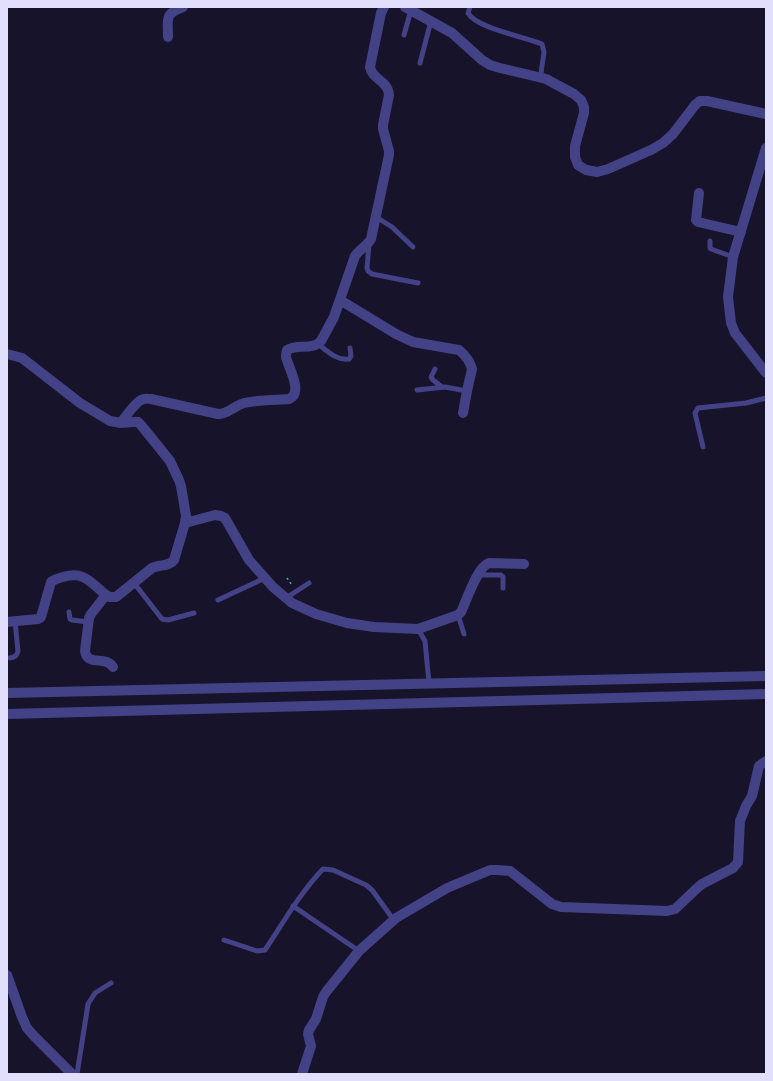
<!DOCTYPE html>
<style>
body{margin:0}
#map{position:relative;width:773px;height:1081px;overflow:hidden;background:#17132b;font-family:Commissioner,sans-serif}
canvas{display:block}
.frame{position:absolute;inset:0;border:8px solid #e2dffd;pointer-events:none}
</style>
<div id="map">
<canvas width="773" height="1081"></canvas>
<div class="frame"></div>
</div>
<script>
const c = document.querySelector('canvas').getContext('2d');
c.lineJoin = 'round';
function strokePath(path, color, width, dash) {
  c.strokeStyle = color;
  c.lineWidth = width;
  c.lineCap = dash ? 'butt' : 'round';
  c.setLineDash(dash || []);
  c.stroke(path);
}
strokePath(new Path2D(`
 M 287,578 L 292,585`), '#3ab6ac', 1.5, [2, 3]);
strokePath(new Path2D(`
 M 470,7 L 468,13 C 476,28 525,37 542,44 L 544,52 L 541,73 L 544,77
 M 404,35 L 411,10
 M 420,63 L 431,21
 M 376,217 L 392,227 L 413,247
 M 710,241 L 710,248 L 711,249 L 733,257
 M 369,244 L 367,268 L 368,271 L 372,274 L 418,283
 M 318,344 C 327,351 337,361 349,359 L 351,356 L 350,348
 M 435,369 L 431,377 L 433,380 L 442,387
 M 417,390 L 445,387 L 467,391
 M 703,447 L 695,413 L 698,408 L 746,403 L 766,398
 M 478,575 L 501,575 L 503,577 L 503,588
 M 134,583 L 162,619 L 168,620 L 194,613
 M 286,598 L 309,583
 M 218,600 L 265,578
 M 69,612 L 70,619 L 72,620 L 88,622
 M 458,615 L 464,634
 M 418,629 L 425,641 L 429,683
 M 10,658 C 15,657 17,656 18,651 L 15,621
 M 293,906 L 359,951
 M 224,940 L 257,951 L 265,950 C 283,923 300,893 323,869 L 333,870 L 366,885 L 372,890 L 393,919
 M 77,1074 L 88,1004 L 95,993 L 111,983`), '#434286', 5);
strokePath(new Path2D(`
 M 405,7 L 452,33 L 482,60 L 490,65 L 500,68 L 538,77 L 546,79 L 574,94 L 581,100 L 584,107 L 584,113 L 575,146 L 575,157 L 578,165 L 586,170 L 597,172 L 608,169 L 651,150 L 663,143 L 673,134 L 695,105 L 700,101 L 707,101 L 766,114
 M 168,37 C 168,19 164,14 183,7
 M 699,193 L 696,220 L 698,222 L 741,232
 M 340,300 L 396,334 L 413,342 L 459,350 C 465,355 470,361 472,369 L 467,391 L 463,413
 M 7,354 L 22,358 L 80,403 L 110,421 L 121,423 L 133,422 L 138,422 L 141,425 L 170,461 L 179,480 L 181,486 L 186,516 L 185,523 L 174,560 C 169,567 160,564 152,568 L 116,597 L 110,597 L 106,595 C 90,582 85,571 63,577 C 59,578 55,579 51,582 L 41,617 L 38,619 L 7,622
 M 121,423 C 126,416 134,404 141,400 C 144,398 148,399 151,399 L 218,414 C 228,414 234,406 244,403 C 256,400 276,400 289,399 C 304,393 288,367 286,357 C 286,354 286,353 287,350 C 297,343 312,351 321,341 L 334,317 L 355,256 C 359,250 367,246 371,239 L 389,155 L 389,151 L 383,129 L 383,125 L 389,95 C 388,80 372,80 370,67 L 381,13 L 384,7
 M 185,523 L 215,515 L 221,516 L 225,518 L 249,560 L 273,587 L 292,603 L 316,614 L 347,623 L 374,627 L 418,629 L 458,615 L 461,612 C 467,600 477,567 489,563 L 524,564
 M 106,595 L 91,614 L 89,618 L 85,651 C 87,667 106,655 113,667
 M 7,975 L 22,1017 L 27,1028 L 34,1036 L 72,1074
 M 302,1074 L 311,1046 L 308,1034 L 309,1030 L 316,1019 L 323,997 L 326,992 L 359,951 L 396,918 L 447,888 L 490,870 L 497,870 L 510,871 L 552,904 L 561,907 L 667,911 L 675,909 L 695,890 L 702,884 L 733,868 L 738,862 L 740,821 L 746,806 L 752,796 L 759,766 L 766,761`), '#434286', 10);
strokePath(new Path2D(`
 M 766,148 L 733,257 L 728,297 L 731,323 L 735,333 L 766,373
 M 7,693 L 766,676
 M 7,714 L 766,694`), '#434286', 10);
</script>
